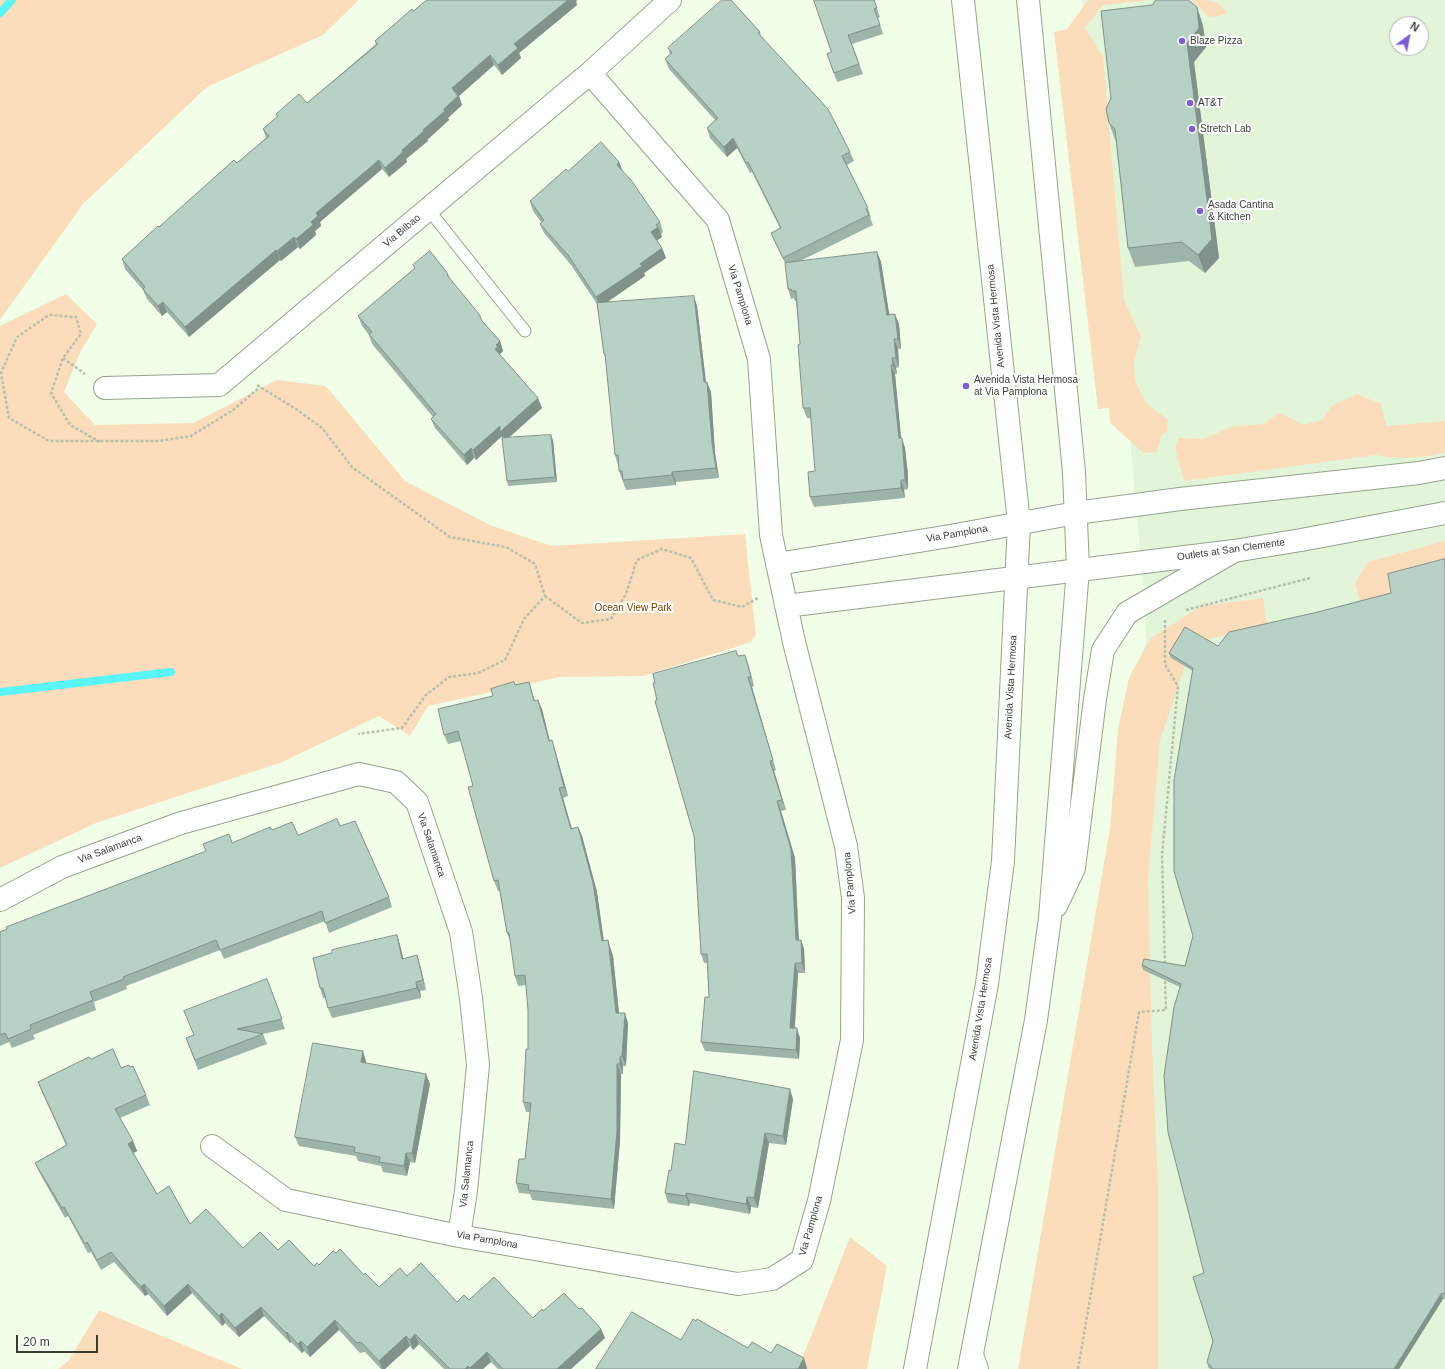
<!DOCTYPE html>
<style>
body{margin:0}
#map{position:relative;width:1445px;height:1369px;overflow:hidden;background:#f1ffe8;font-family:Arial,sans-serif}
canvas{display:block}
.north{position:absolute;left:1389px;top:16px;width:40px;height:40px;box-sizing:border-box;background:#fff;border:1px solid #b0b2ae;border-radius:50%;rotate:32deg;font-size:11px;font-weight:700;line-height:16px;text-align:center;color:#393e35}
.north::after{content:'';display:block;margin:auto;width:14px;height:18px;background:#7e5dd7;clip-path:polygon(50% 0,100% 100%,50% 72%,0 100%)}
.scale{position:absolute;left:16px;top:1335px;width:82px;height:18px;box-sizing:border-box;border:2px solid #393e35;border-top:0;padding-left:5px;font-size:12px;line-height:14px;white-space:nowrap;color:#393e35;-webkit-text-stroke:3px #fff;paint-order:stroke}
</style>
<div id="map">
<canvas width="1445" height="1369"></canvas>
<div class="north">N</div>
<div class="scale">20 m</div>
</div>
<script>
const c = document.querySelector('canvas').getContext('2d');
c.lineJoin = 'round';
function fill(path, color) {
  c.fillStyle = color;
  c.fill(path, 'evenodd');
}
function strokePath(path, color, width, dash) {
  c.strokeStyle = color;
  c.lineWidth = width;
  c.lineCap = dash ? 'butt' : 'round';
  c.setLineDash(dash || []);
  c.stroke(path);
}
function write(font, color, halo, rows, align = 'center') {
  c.font = font + ' Arial,sans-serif';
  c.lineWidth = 4;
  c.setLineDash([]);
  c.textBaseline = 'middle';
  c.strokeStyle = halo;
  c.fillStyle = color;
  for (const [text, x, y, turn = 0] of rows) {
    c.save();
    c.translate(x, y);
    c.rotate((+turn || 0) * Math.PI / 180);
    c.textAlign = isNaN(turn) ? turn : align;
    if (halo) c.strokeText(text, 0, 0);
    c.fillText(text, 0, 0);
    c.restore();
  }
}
fill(new Path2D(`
 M 1082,0 L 1445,0 L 1445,1369 L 1155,1369 L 1129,678 L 1146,644 L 1146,615 L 1127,406 ZM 1397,24 L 1421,24 L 1421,48 L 1397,48 Z`), '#e3f5d8');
fill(new Path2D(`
 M 0,0 L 359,0 L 323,35 L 207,87 L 83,204 L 0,320 Z
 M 1088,0 L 1150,0 L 1103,5 L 1085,28 L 1103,57 L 1124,300 L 1141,337 L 1134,361 L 1135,381 L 1146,403 L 1168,420 L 1167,431 L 1161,436 L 1157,452 L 1144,453 L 1110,423 L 1109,408 L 1098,409 L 1054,32 L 1067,29 Z
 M 1191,0 C 1210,0 1220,0 1228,14 L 1210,17 Z
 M 66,294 L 97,324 L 80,353 L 64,392 L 95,425 L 193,423 L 277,380 L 326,386 L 405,481 L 490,525 L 551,546 L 745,534 L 756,635 L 751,642 L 644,676 L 560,677 L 428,706 L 410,736 L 379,716 L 280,763 L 96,823 L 0,868 L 0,326 Z
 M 1357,394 L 1381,404 L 1386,426 L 1445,421 L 1445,453 C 1421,458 1400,460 1376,455 L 1184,481 L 1175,448 L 1179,438 L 1204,439 L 1231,427 L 1263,424 L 1280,413 L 1303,425 L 1323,420 L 1331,406 Z
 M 1445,541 L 1445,565 L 1393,598 L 1361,606 L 1355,583 L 1368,562 Z
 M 1263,598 L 1267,624 L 1202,641 L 1185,666 L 1160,740 L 1148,879 L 1152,1046 L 1158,1187 L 1158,1369 L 1018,1369 L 1110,828 L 1118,729 L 1129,678 L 1151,638 L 1202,606 Z
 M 850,1237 L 887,1266 L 867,1369 L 798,1369 Z
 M 99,1310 L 242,1369 L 58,1369 L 69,1360 Z`), '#fbddbc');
strokePath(new Path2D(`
 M 0,13 L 12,0
 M 0,692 L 171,672`), '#59f5f7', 8);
const service = new Path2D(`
 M 428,209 L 525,331`);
const minor = new Path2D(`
 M 105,388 L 219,385 L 590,73 L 670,0
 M 777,564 L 950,536 L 1076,513 L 1180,499 L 1419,473 L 1445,468
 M 786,606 L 1234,551 L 1301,540 L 1445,513
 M 0,900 L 62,867 L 181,823 L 359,774 L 396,782 L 417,802 L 461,932 L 471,998 L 478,1065 L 466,1191 L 459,1236
 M 212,1146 L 286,1200 L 459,1236 L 738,1284 L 772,1279 L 802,1260 L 819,1201 L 852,1040 L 853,898 L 846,846 L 794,642 L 771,535 L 759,359 L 718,220 L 590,73`);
const secondary = new Path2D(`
 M 1056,906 L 1074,868 L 1095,699 L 1103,650 L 1127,613 L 1234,551
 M 915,1369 L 987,984 L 1003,861 L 1019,523 L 963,0
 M 969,1369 L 1036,1020 L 1050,918 L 1078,569 L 1074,472 L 1028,0`);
const primary = new Path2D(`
 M 972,1355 L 977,1369`);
strokePath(service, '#96a38e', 13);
strokePath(minor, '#96a38e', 24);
strokePath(secondary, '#96a38e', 24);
strokePath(primary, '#96a38e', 24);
strokePath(new Path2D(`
 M 63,358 L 85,374
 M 257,385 L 296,409 L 322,428 L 352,467 L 450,537 L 506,547 L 535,564 L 545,596 L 524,619 L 505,660 L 478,673 L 449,677 L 426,695 L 402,728 L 358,734
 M 100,442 L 70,425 L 51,393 L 63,358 L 81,334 L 76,317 L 49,315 L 17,337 L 1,373 L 9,418 L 49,441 L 159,441 L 191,436 L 233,410 L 260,387
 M 545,596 L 582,623 L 611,619 L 626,594 L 637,560 L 662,549 L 691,558 L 713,600 L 742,607 L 758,598
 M 1186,610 L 1310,578
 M 1165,620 L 1165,665 L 1178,686 L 1162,855 L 1165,965
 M 1078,1369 L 1139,1012 L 1166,1010 L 1165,978`), '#b5c1ae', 2.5, [3, 2]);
strokePath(service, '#fff', 11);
strokePath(minor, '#fff', 22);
strokePath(secondary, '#fff', 22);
strokePath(primary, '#fff', 22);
fill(new Path2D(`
 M 427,0 L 576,0 L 577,1 L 576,2 L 577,5 L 519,53 L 521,58 L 502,75 L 494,65 L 459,96 L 462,105 L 448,118 L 449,120 L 427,140 L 428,141 L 406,159 L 407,162 L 389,177 L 382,169 L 320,222 L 321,226 L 315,231 L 316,235 L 300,249 L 298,247 L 281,261 L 280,260 L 189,337 L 167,312 L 162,316 L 147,299 L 143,290 L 125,269 L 122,259 L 159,227 L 237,163 L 266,138 L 263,129 L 277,117 L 276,114 L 307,103 L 376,44 L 375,41 Z
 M 874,0 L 880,17 L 878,18 L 883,34 L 852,44 L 863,74 L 837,82 L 827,54 L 831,52 Z
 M 1197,7 L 1203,26 L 1206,47 L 1194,62 L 1219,258 L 1205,273 L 1189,261 L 1135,267 L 1128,248 L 1116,142 L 1109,123 L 1111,98 Z
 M 760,32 L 761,36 L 850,152 L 854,161 L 847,165 L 868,208 L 871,218 L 870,218 L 873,225 L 798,262 L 877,252 L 881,262 L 889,315 L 899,324 L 901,349 L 898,349 L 899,367 L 896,368 L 897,374 L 895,374 L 901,438 L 905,448 L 908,475 L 908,489 L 904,490 L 905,498 L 814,507 L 810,497 L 815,471 L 811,418 L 807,418 L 803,408 L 800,344 L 796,301 L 795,301 L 794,298 L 791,299 L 788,289 L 785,263 L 775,242 L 771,233 L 780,228 L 752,172 L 750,173 L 737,148 L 727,157 L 710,138 L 707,128 L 715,120 L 669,69 L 665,59 L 670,54 L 668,48 Z
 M 619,162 L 622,170 L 660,222 L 663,232 L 661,234 L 662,237 L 656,241 L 662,248 L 666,258 L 644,273 L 645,276 L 607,302 L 697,306 L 706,382 L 707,382 L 711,392 L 715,453 L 719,478 L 676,482 L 676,485 L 626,490 L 619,471 L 619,465 L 618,465 L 615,455 L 606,359 L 604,354 L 597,304 L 571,265 L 544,233 L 540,224 L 541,222 L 533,211 L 530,201 L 568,171 Z
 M 413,265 L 451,280 L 482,321 L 500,341 L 503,351 L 500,354 L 501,357 L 542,408 L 508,438 L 553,440 L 557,482 L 508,486 L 507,481 L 503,438 L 502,436 L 476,460 L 474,458 L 467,465 L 435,428 L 431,419 L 433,417 L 372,344 L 369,335 L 362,326 L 358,316 L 415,268 Z
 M 1445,559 L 1445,1299 L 1443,1299 L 1399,1369 L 1210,1369 L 1208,1367 L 1207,1362 L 1213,1341 L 1204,1273 L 1180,987 L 1143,970 L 1142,965 L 1185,966 L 1193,936 L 1193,671 L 1171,658 L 1169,653 L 1218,646 L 1318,612 L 1391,593 Z
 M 736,651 L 738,656 L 748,664 L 754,686 L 752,687 L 776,770 L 774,771 L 786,810 L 781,811 L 795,858 L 799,940 L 801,940 L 804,949 L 805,973 L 798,973 L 795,1028 L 800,1038 L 799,1059 L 705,1051 L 701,1042 L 709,997 L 707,963 L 704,963 L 701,954 L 694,836 L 657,700 L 655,683 Z
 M 529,682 L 535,701 L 542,709 L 550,741 L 555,750 L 568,796 L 563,798 L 572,828 L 578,827 L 582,836 L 597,892 L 604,941 L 611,950 L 613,956 L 619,1013 L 628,1023 L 626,1066 L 623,1066 L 623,1074 L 621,1074 L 620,1141 L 614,1209 L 532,1200 L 530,1194 L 519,1193 L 516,1183 L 525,1159 L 530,1112 L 526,1112 L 523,1102 L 528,1049 L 528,1010 L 526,985 L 518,986 L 515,976 L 511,943 L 507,933 L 500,891 L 498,891 L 494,881 L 473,786 L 461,741 L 448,744 L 444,735 L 493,696 L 515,685 Z
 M 340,826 L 389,897 L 392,907 L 329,933 L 325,921 L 224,959 L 220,950 L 126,986 L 127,989 L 94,1002 L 96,1010 L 33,1035 L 35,1039 L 12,1048 L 9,1042 L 0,1046 L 0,932 L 232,843 L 272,830 L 298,835 Z
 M 397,935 L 400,945 L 403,959 L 417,955 L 420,965 L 426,990 L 420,991 L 421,998 L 332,1018 L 328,1008 L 325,998 L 323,998 L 320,988 L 332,953 Z
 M 267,979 L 285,1029 L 263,1034 L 267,1044 L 198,1070 L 186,1038 L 194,1035 Z
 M 91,1059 L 121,1068 L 146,1095 L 150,1105 L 120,1118 L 133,1141 L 137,1151 L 133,1153 L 157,1194 L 190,1224 L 243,1248 L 278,1250 L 314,1266 L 319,1265 L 364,1275 L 379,1287 L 407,1276 L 457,1302 L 469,1300 L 533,1318 L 543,1311 L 579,1309 L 601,1329 L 605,1338 L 571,1369 L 498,1369 L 491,1362 L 483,1369 L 444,1369 L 419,1344 L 413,1350 L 410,1346 L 385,1369 L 381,1369 L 365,1352 L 360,1353 L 339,1330 L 310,1357 L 304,1351 L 302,1353 L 291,1342 L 290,1343 L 264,1316 L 239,1337 L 225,1323 L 222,1326 L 192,1293 L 167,1316 L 148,1294 L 145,1296 L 114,1262 L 101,1270 L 91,1252 L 88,1253 L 68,1216 L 65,1218 L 39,1172 L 35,1163 L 66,1145 L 42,1092 L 38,1082 Z
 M 366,1061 L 366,1063 L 430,1084 L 415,1163 L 410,1162 L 407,1176 L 383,1172 L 381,1166 L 358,1161 L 356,1156 L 299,1146 L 295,1137 Z
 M 793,1099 L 786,1145 L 769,1143 L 758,1208 L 751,1207 L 750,1214 L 690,1203 L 689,1206 L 668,1203 L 665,1193 L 671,1171 L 685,1145 Z`), '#9db4a9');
fill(new Path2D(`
 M 568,0 L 576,0 L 577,1 L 576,2 L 577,5 L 519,53 L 521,58 L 502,75 L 498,65 L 514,44 Z
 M 1197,7 L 1203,26 L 1206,47 L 1194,62 L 1219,258 L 1205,273 L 1198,255 L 1187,43 Z
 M 490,55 L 494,65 L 459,96 L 462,105 L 448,118 L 449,120 L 427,140 L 428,141 L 406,159 L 407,162 L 389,177 L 385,168 L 402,150 L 423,130 L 444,109 L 452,88 Z
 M 733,138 L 737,148 L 727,157 L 724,147 Z
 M 379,160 L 382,169 L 320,222 L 321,226 L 315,231 L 316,235 L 300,249 L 296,239 L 311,222 L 316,213 Z
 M 619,162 L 623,172 L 617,165 Z
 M 658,227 L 662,237 L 654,242 L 651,232 Z
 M 294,237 L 298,247 L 281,261 L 277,251 Z
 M 662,248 L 666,258 L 644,273 L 645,276 L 600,307 L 596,297 L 640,264 Z
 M 276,250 L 280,260 L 189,337 L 185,327 Z
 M 877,252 L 881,262 L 891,325 L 887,315 Z
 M 448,274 L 452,284 L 447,275 Z
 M 694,296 L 697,306 L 707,392 L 704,382 Z
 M 163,302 L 167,312 L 162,316 L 158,306 Z
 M 895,314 L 899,324 L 901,349 L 898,339 Z
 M 894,339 L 898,349 L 899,367 L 896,358 Z
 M 500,341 L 503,351 L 500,354 L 501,356 L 495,349 L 496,345 Z
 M 892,358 L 896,368 L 897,374 L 893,365 Z
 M 891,365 L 895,374 L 902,448 L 899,438 Z
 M 707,382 L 711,392 L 715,453 L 719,478 L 716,468 L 712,443 Z
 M 538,398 L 542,408 L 504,442 L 502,436 L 476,460 L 473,450 L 500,426 Z
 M 551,435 L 553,440 L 557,482 L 555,477 Z
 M 902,438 L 905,448 L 908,475 L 908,489 L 905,480 Z
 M 471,448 L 474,458 L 467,465 L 464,455 Z
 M 672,472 L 676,482 L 676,485 L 672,475 Z
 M 901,480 L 904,490 L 905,498 L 901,488 Z
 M 745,655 L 748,664 L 754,686 L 751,677 Z
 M 748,677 L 752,687 L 776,770 L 773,760 Z
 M 538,700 L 542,709 L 552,751 L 549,741 Z
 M 552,740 L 555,750 L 568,796 L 564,787 Z
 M 770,761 L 774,771 L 786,810 L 782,800 Z
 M 559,788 L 563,798 L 574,838 L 571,829 Z
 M 777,801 L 781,811 L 795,858 L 799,949 L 796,940 Z
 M 578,827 L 582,836 L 597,892 L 605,951 L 602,941 Z
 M 397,935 L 400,945 L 406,969 L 402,959 Z
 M 608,940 L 611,950 L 613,956 L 620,1023 L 616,1013 Z
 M 801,940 L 804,949 L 805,973 L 802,963 Z
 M 417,955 L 420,965 L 426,990 L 423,980 Z
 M 795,963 L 798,973 L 794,1038 L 790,1028 Z
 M 416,982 L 420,991 L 421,998 L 417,988 Z
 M 625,1013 L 628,1023 L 626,1066 L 622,1056 Z
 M 797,1028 L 800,1038 L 799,1059 L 796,1050 Z
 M 363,1051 L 366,1061 L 364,1072 L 361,1062 Z
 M 620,1057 L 623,1066 L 623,1074 L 620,1064 Z
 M 617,1064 L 621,1074 L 620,1141 L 614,1209 L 611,1199 Z
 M 426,1074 L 430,1084 L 415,1163 L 412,1153 Z
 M 790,1089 L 793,1099 L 786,1145 L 783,1136 Z
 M 765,1133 L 769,1143 L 758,1208 L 754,1198 Z
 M 133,1141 L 137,1151 L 132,1154 L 128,1144 Z
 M 406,1153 L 410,1162 L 407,1176 L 404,1166 Z
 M 686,1193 L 690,1203 L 689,1206 L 686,1196 Z
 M 747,1197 L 751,1207 L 750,1214 L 746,1204 Z
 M 144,1284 L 148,1294 L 145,1296 L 141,1287 Z
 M 188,1284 L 192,1293 L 167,1316 L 164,1306 Z
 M 1441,1294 L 1443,1299 L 1399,1369 L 1394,1369 Z
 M 261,1307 L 264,1316 L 239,1337 L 235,1328 Z
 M 222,1313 L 225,1323 L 222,1326 L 219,1316 Z
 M 335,1320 L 339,1330 L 310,1357 L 307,1347 Z
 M 601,1329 L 605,1338 L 571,1369 L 557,1369 Z
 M 287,1332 L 291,1342 L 290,1343 L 286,1333 Z
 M 415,1334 L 419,1344 L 413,1350 L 410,1340 Z
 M 406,1336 L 410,1346 L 385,1369 L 382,1369 L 379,1361 Z
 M 301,1341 L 304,1351 L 302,1353 L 298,1344 Z
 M 487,1352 L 491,1362 L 483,1369 L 470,1369 L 470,1368 Z
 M 804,1358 L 807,1368 L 807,1369 L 798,1369 Z
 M 468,1366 L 469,1369 L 465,1369 Z`), '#809289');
const building = new Path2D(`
 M 427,0 L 568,0 L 514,44 L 518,48 L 498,65 L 490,55 L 452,88 L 458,96 L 444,109 L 445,111 L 423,130 L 424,131 L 402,150 L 403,152 L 385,168 L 379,160 L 316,213 L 318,216 L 311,222 L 313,225 L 296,239 L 294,237 L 277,251 L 276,250 L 185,327 L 163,302 L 158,306 L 143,289 L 145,287 L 122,259 L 158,226 L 159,227 L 234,160 L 237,163 L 269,136 L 263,129 L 278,116 L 276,114 L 299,94 L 307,103 L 378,44 L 375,41 L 412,9 L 413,11 Z
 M 722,0 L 731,0 L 760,32 L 758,33 L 828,109 L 850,152 L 842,156 L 868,208 L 866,209 L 869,215 L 783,258 L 771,233 L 781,228 L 748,162 L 746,163 L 733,138 L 724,147 L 707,128 L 718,118 L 665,59 L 672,53 L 668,48 Z
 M 814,0 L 874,0 L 877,8 L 874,9 L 880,25 L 848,35 L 859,64 L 834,73 L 827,54 L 831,52 Z
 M 1156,0 L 1188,0 L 1197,7 L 1199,28 L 1187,43 L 1212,239 L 1198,255 L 1182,242 L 1128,248 L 1115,129 L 1109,123 L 1106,109 L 1111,98 L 1101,11 L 1152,5 Z
 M 601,142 L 619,162 L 617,165 L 631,180 L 660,222 L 656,225 L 658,227 L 651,232 L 662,248 L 640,264 L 642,266 L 596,297 L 568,255 L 540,224 L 544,220 L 530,201 L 566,169 L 568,171 Z
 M 430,251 L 448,274 L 447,275 L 479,314 L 482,321 L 500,341 L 496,345 L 498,347 L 495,349 L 538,398 L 500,432 L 500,426 L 473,450 L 471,448 L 464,455 L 431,419 L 436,414 L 369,334 L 372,332 L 358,316 L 415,268 L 413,265 Z
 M 877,252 L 887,315 L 895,314 L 898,339 L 894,339 L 896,358 L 892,358 L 893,365 L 891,365 L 899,438 L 902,438 L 904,465 L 905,480 L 901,480 L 901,488 L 810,497 L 808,472 L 815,471 L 810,408 L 803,408 L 798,345 L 800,344 L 796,291 L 792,291 L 791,289 L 788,289 L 785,263 Z
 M 694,296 L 704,382 L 707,382 L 712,443 L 716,468 L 672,472 L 672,475 L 623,480 L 622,471 L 619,471 L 618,455 L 615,455 L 605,354 L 604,354 L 597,303 Z
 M 551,435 L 555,477 L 507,481 L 502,438 Z
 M 1445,559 L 1445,1293 L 1441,1294 L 1394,1369 L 1213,1369 L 1207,1362 L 1213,1341 L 1193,1277 L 1204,1273 L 1168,1132 L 1164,1076 L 1174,1007 L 1181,984 L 1142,965 L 1144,959 L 1185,966 L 1193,936 L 1174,871 L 1174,780 L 1193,668 L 1169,653 L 1185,627 L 1218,646 L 1229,632 L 1318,612 L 1391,593 L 1388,574 Z
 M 736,651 L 738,656 L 745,655 L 751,677 L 748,677 L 773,760 L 770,761 L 782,800 L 777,801 L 791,849 L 796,940 L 801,940 L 802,963 L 795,963 L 790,1028 L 797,1028 L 796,1050 L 701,1042 L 705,997 L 709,997 L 707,954 L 701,954 L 694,836 L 655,701 L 657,700 L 653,683 L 655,683 L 653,674 Z
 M 514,682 L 515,685 L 529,682 L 534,701 L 538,700 L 549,741 L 552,740 L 564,787 L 559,788 L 571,829 L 578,827 L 593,883 L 602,941 L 608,940 L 609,947 L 616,1013 L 625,1013 L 622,1056 L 620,1057 L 620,1064 L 617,1064 L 617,1131 L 611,1199 L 528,1190 L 529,1185 L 516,1183 L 519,1159 L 525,1159 L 531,1103 L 523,1102 L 526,1049 L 528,1049 L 528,1010 L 525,975 L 515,976 L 509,933 L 507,933 L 498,880 L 494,881 L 468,787 L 473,786 L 458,731 L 444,735 L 438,709 L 493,696 L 491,689 Z
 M 337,819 L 340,826 L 355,821 L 389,897 L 325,923 L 322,911 L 220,950 L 216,940 L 123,977 L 124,979 L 90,992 L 93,1000 L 30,1025 L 31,1029 L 8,1039 L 5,1033 L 0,1035 L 0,932 L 7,929 L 6,927 L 206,851 L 203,844 L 229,834 L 232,843 L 270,827 L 272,830 L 292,822 L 298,835 Z
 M 397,935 L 402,959 L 417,955 L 423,980 L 416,982 L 417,988 L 328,1008 L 323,988 L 320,988 L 313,958 L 332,953 L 332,950 Z
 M 267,979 L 282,1019 L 237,1029 L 263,1034 L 195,1060 L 186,1038 L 194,1035 L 184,1011 Z
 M 313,1043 L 363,1051 L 361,1062 L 426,1074 L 412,1153 L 406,1153 L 404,1166 L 379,1162 L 380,1157 L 354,1152 L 355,1147 L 295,1137 Z
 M 113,1049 L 121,1068 L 129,1065 L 130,1067 L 133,1066 L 146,1095 L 115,1109 L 133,1141 L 128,1144 L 157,1194 L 169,1186 L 190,1224 L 206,1209 L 243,1248 L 260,1232 L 278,1250 L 289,1240 L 314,1266 L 317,1263 L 319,1265 L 333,1251 L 336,1253 L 340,1249 L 364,1275 L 365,1273 L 379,1287 L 400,1268 L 407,1276 L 421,1263 L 457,1302 L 464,1295 L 469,1300 L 494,1277 L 533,1318 L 542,1309 L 543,1311 L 564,1293 L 579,1309 L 582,1308 L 601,1329 L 557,1369 L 503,1369 L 487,1352 L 470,1368 L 468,1366 L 465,1369 L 450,1369 L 415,1334 L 410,1340 L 406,1336 L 379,1361 L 361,1342 L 357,1343 L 335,1320 L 307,1347 L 301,1341 L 298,1344 L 287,1332 L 286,1333 L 261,1307 L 235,1328 L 222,1313 L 219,1316 L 188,1284 L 164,1306 L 144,1284 L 141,1287 L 111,1252 L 97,1260 L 87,1242 L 85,1244 L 64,1207 L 62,1208 L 35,1163 L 67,1145 L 38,1082 L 89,1057 L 91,1059 Z
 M 694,1071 L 790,1089 L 783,1136 L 765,1133 L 754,1198 L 747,1197 L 746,1204 L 686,1193 L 686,1196 L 665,1193 L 669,1170 L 671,1171 L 675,1143 L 685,1145 Z
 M 632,1312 L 681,1340 L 693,1319 L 696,1321 L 697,1319 L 748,1348 L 752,1342 L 771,1353 L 777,1344 L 804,1358 L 798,1369 L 596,1369 Z`);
fill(building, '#b7d1c4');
strokePath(building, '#809289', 1);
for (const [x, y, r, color] of [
 [1182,41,4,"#7e5dd7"],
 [1190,103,4,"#7e5dd7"],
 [1192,129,4,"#7e5dd7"],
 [1200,211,4,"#7e5dd7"],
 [966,386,4,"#7e5dd7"]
]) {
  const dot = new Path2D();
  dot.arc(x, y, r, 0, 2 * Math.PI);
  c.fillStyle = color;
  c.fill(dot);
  strokePath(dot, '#fff', 1.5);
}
write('10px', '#393e35', '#fff', [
 ["Blaze Pizza",1190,41],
 ["AT&T",1198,103],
 ["Stretch Lab",1200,129],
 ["Asada Cantina",1208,205],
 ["& Kitchen",1208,217],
 ["Avenida Vista Hermosa",974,380],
 ["at Via Pamplona",974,392]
], 'left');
write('10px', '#393e35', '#fff', [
 ["Via Bilbao",402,231,-40],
 ["Via Pamplona",740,295,73],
 ["Avenida Vista Hermosa",996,316,-96],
 ["Via Pamplona",957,534,-10],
 ["Outlets at San Clemente",1231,550,-8],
 ["Avenida Vista Hermosa",1011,687,-87],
 ["Via Salamanca",431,845,71],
 ["Via Salamanca",110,849,-20],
 ["Via Pamplona",850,883,-95],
 ["Avenida Vista Hermosa",981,1009,-81],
 ["Via Salamanca",467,1174,-84],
 ["Via Pamplona",811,1226,-74],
 ["Via Pamplona",487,1240,10]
]);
write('10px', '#714400', '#fff', [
 ["Ocean View Park",633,608]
]);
</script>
